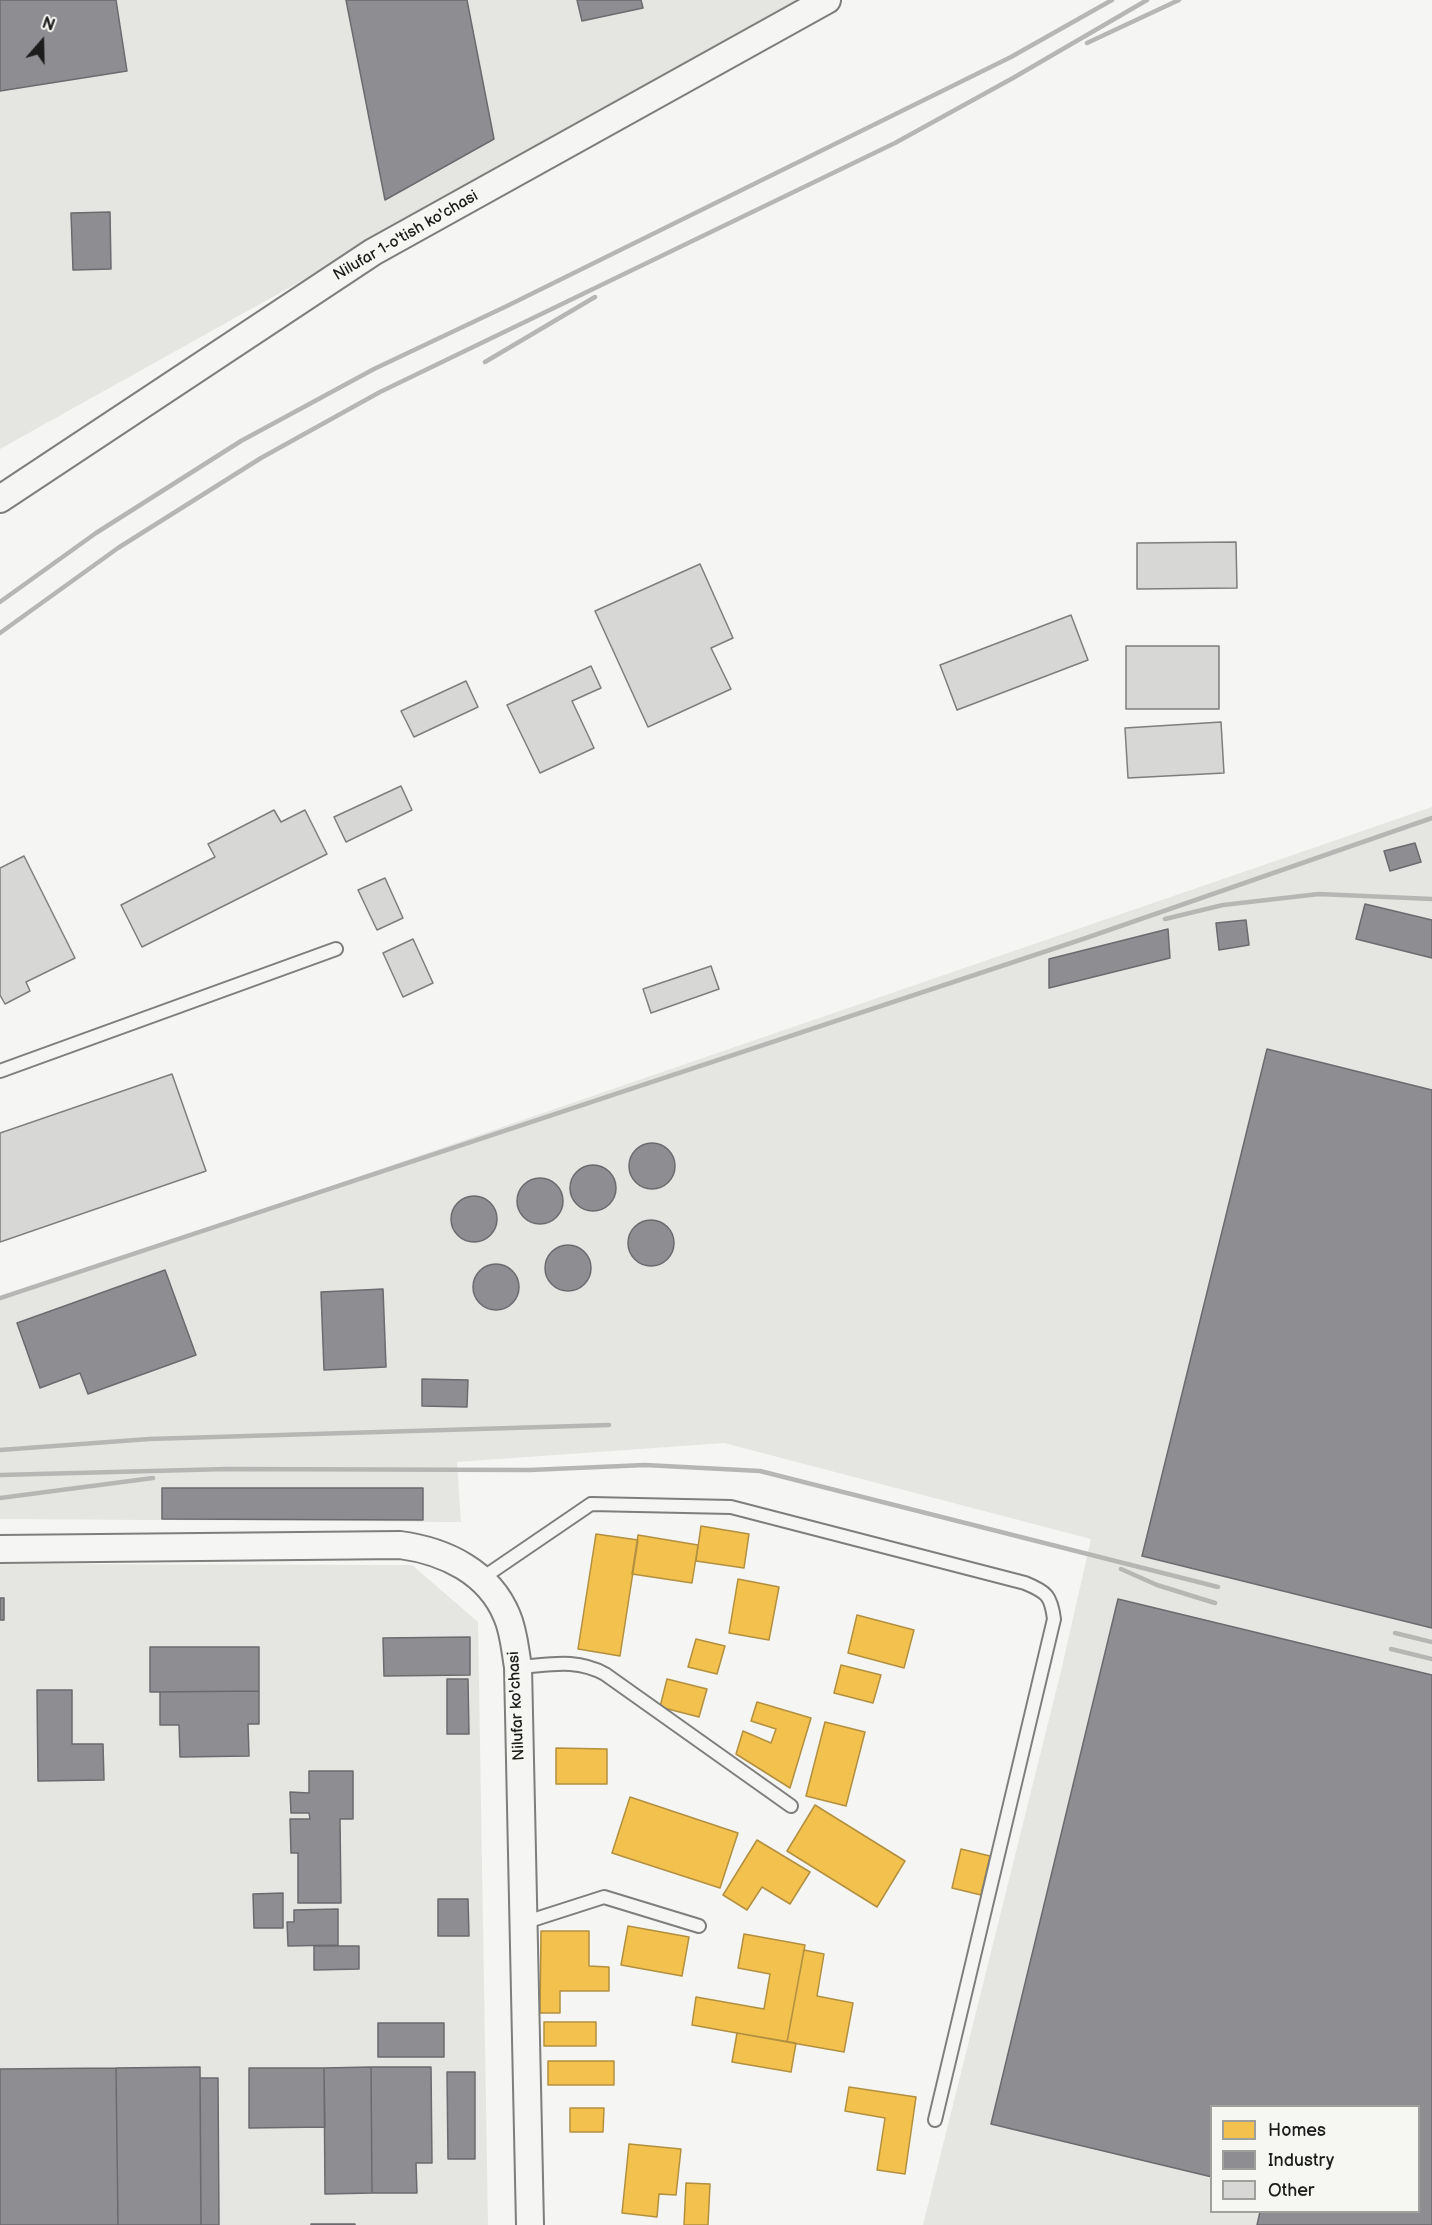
<!DOCTYPE html>
<style>
body{margin:0}
#map{position:relative;width:1432px;height:2225px;overflow:hidden;background:#f5f5f3;font-family:"Balsamiq Sans",sans-serif}
canvas{display:block}
.legend{position:absolute;left:1210px;top:2105px;width:210px;height:108px;box-sizing:border-box;background:#f6f6f2;border:2px solid #9f9f9c;margin:0;padding:8px 10px;list-style:none;font-size:18px;color:#1c1c1c}
.legend li{display:flex;align-items:center;gap:12px;height:30px}
.legend b{width:30px;border:2px solid #9f9f9c}
.north{position:absolute;left:12px;top:12px;width:60px;height:60px;-webkit-text-stroke:4px #f6f6f2;paint-order:stroke;rotate:20deg;font-size:16px;font-weight:700;line-height:24px;text-align:center;color:#1c1c1c}
.north::after{content:'';display:block;margin:auto;width:21px;height:27px;background:#1c1c1c;clip-path:polygon(50% 0,100% 100%,50% 72%,0 100%)}
</style>
<div id="map">
<canvas width="1432" height="2225"></canvas>
<ul class="legend">
<li><b style="height:16px;background:#f2c14e"></b>Homes</li>
<li><b style="height:16px;background:#8d8d92"></b>Industry</li>
<li><b style="height:16px;background:#d7d7d6"></b>Other</li>
</ul>
<div class="north">N</div>
</div>
<script>
const c = document.querySelector('canvas').getContext('2d');
c.lineJoin = 'round';
function fill(path, color) {
  c.fillStyle = color;
  c.fill(path, 'evenodd');
}
function strokePath(path, color, width, dash) {
  c.strokeStyle = color;
  c.lineWidth = width;
  c.lineCap = dash ? 'butt' : 'round';
  c.setLineDash(dash || []);
  c.stroke(path);
}
function write(font, color, halo, rows, align = 'center') {
  c.font = font + ' "Balsamiq Sans",sans-serif';
  c.lineWidth = 6;
  c.setLineDash([]);
  c.textBaseline = 'middle';
  c.strokeStyle = halo;
  c.fillStyle = color;
  for (const [text, x, y, turn = 0] of rows) {
    c.save();
    c.translate(x, y);
    c.rotate((+turn || 0) * Math.PI / 180);
    c.textAlign = isNaN(turn) ? turn : align;
    if (halo) c.strokeText(text, 0, 0);
    c.fillText(text, 0, 0);
    c.restore();
  }
}
fill(new Path2D(`
 M 0,0 L 805,0 L 0,449 Z
 M 1432,807 L 1432,2225 L 923,2225 L 1061,1671 L 1091,1539 L 724,1443 L 457,1462 L 461,1522 L 0,1519 L 0,1300 ZM 1212,2106 L 1418,2106 L 1418,2212 L 1212,2212 Z
 M 0,1564 L 412,1565 L 478,1622 L 488,2225 L 0,2225 Z`), '#e5e5e2');
const homes = new Path2D(`
 M 701,1526 L 749,1534 L 744,1568 L 696,1561 Z
 M 596,1534 L 638,1540 L 620,1656 L 578,1649 Z
 M 638,1535 L 698,1545 L 692,1583 L 632,1574 Z
 M 738,1579 L 779,1587 L 769,1640 L 729,1633 Z
 M 857,1615 L 914,1630 L 904,1668 L 848,1653 Z
 M 696,1639 L 725,1646 L 717,1674 L 688,1667 Z
 M 841,1665 L 881,1675 L 873,1703 L 834,1693 Z
 M 667,1679 L 707,1689 L 699,1717 L 660,1707 Z
 M 757,1702 L 811,1718 L 790,1788 L 736,1754 L 743,1731 L 771,1743 L 776,1729 L 751,1721 Z
 M 825,1722 L 865,1732 L 846,1806 L 806,1796 Z
 M 556,1748 L 607,1749 L 607,1784 L 556,1784 Z
 M 630,1797 L 738,1833 L 720,1888 L 612,1853 Z
 M 815,1805 L 905,1861 L 877,1907 L 787,1851 Z
 M 757,1840 L 810,1872 L 790,1904 L 762,1887 L 747,1910 L 723,1895 Z
 M 961,1849 L 990,1856 L 981,1895 L 952,1888 Z
 M 628,1926 L 689,1937 L 682,1976 L 621,1965 Z
 M 541,1931 L 589,1931 L 589,1966 L 609,1967 L 609,1991 L 560,1991 L 560,2013 L 540,2013 Z
 M 744,1934 L 805,1945 L 787,2042 L 692,2025 L 696,1997 L 764,2009 L 770,1974 L 738,1968 Z
 M 804,1950 L 824,1954 L 817,1996 L 853,2003 L 844,2052 L 787,2042 Z
 M 544,2022 L 596,2022 L 596,2046 L 544,2046 Z
 M 737,2033 L 796,2043 L 791,2072 L 732,2062 Z
 M 548,2061 L 614,2061 L 614,2085 L 548,2085 Z
 M 849,2087 L 916,2097 L 905,2174 L 877,2170 L 885,2118 L 845,2111 Z
 M 570,2108 L 604,2108 L 603,2132 L 570,2132 Z
 M 629,2144 L 681,2149 L 676,2195 L 659,2194 L 657,2217 L 622,2213 Z
 M 686,2183 L 710,2184 L 708,2225 L 684,2225 Z`);
fill(homes, '#f2c14e');
strokePath(homes, '#b2903f', 1.5);
const industry = new Path2D(`
 M 0,0 L 116,0 L 127,71 L 0,91 Z
 M 346,0 L 467,0 L 494,139 L 385,200 Z
 M 577,0 L 641,0 L 643,8 L 582,21 Z
 M 110,212 L 111,269 L 73,270 L 71,213 Z
 M 1415,843 L 1421,862 L 1390,871 L 1384,851 Z
 M 1365,904 L 1432,920 L 1432,958 L 1356,939 Z
 M 1246,920 L 1249,945 L 1219,950 L 1216,923 Z
 M 1168,929 L 1170,958 L 1049,988 L 1049,959 Z
 M 1267,1049 L 1432,1090 L 1432,1628 L 1142,1556 Z
 M629 1166a23 23 0 1 1 46 0a23 23 0 1 1-46 0Z
 M570 1188a23 23 0 1 1 46 0a23 23 0 1 1-46 0Z
 M517 1201a23 23 0 1 1 46 0a23 23 0 1 1-46 0Z
 M451 1219a23 23 0 1 1 46 0a23 23 0 1 1-46 0Z
 M628 1243a23 23 0 1 1 46 0a23 23 0 1 1-46 0Z
 M545 1268a23 23 0 1 1 46 0a23 23 0 1 1-46 0Z
 M473 1287a23 23 0 1 1 46 0a23 23 0 1 1-46 0Z
 M 165,1270 L 196,1355 L 88,1394 L 80,1373 L 40,1388 L 17,1323 Z
 M 383,1289 L 386,1367 L 324,1370 L 321,1292 Z
 M 422,1379 L 468,1380 L 467,1407 L 422,1406 Z
 M 162,1488 L 423,1488 L 423,1520 L 162,1519 Z
 M 0,1598 L 4,1598 L 4,1620 L 0,1620 Z
 M 1118,1599 L 1432,1675 L 1432,2225 L 1257,2225 L 1260,2212 L 1418,2212 L 1418,2106 L 1212,2106 L 1212,2177 L 991,2124 Z
 M 470,1637 L 470,1675 L 384,1676 L 383,1638 Z
 M 150,1647 L 259,1647 L 259,1691 L 150,1692 Z
 M 447,1679 L 468,1679 L 469,1734 L 447,1734 Z
 M 37,1690 L 72,1690 L 72,1744 L 103,1744 L 104,1780 L 38,1781 Z
 M 259,1691 L 259,1724 L 248,1724 L 249,1756 L 180,1757 L 179,1725 L 160,1725 L 160,1692 Z
 M 309,1771 L 353,1771 L 353,1819 L 340,1819 L 341,1903 L 298,1903 L 298,1853 L 291,1853 L 290,1819 L 310,1819 L 309,1813 L 291,1813 L 290,1792 L 309,1793 Z
 M 283,1893 L 283,1928 L 254,1928 L 253,1894 Z
 M 438,1899 L 468,1899 L 469,1936 L 438,1936 Z
 M 338,1909 L 338,1945 L 288,1946 L 287,1922 L 294,1922 L 294,1910 Z
 M 314,1946 L 359,1946 L 359,1969 L 314,1970 Z
 M 378,2023 L 444,2023 L 444,2057 L 378,2057 Z
 M 200,2067 L 201,2225 L 118,2225 L 116,2068 Z
 M 371,2067 L 431,2067 L 432,2163 L 416,2163 L 417,2193 L 372,2193 Z
 M 371,2067 L 372,2193 L 325,2194 L 324,2068 Z
 M 116,2068 L 118,2225 L 0,2225 L 0,2069 Z
 M 249,2068 L 324,2068 L 325,2127 L 249,2128 Z
 M 447,2072 L 475,2072 L 475,2159 L 448,2159 Z
 M 200,2078 L 218,2078 L 219,2225 L 201,2225 Z
 M 311,2224 L 355,2224 L 355,2225 L 311,2225 Z`);
fill(industry, '#8d8d92');
strokePath(industry, '#6b6b6f', 1.5);
const building = new Path2D(`
 M 1236,542 L 1237,588 L 1137,589 L 1137,543 Z
 M 700,564 L 733,638 L 711,648 L 731,689 L 648,727 L 595,611 Z
 M 1071,615 L 1088,660 L 957,710 L 940,665 Z
 M 1126,646 L 1219,646 L 1219,709 L 1126,709 Z
 M 591,666 L 601,688 L 572,701 L 594,748 L 540,773 L 507,705 Z
 M 466,681 L 478,707 L 414,737 L 401,711 Z
 M 1221,722 L 1224,773 L 1128,778 L 1125,728 Z
 M 401,786 L 412,810 L 346,842 L 334,817 Z
 M 274,810 L 281,822 L 305,810 L 327,854 L 142,947 L 121,905 L 215,857 L 208,844 Z
 M 24,856 L 75,958 L 26,982 L 30,991 L 5,1004 L 0,995 L 0,868 Z
 M 385,878 L 403,918 L 377,930 L 358,890 Z
 M 413,939 L 433,983 L 403,997 L 383,953 Z
 M 711,966 L 719,989 L 651,1013 L 643,989 Z
 M 172,1074 L 206,1171 L 0,1242 L 0,1133 Z`);
fill(building, '#d7d7d6');
strokePath(building, '#7e7e7d', 1.5);
const service = new Path2D(`
 M 0,1071 L 336,949
 M 481,1579 L 591,1504 L 731,1507 L 1025,1583 C 1047,1592 1051,1596 1054,1619 L 935,2120
 M 518,1667 C 550,1665 575,1658 605,1674 L 791,1806
 M 523,1923 L 604,1897 L 699,1926`);
const minor = new Path2D(`
 M 0,499 L 373,252 L 827,0
 M 0,1549 L 400,1545 C 445,1551 489,1572 507,1616 C 514,1632 515,1650 518,1667 L 530,2225`);
strokePath(service, '#7e7e7d', 16);
strokePath(minor, '#7e7e7d', 30);
strokePath(service, '#f5f5f3', 12);
strokePath(minor, '#f5f5f3', 26);
strokePath(new Path2D(`
 M 1087,43 L 1179,0
 M 485,362 L 595,297
 M 0,602 L 96,533 L 241,441 L 374,369 L 509,305 L 1011,57 L 1112,0
 M 0,633 L 118,548 L 261,458 L 380,392 L 895,143 L 1013,78 L 1147,0
 M 1165,919 L 1223,905 L 1319,894 L 1432,899
 M 0,1298 L 1086,938 L 1432,818
 M 0,1450 L 149,1439 L 609,1425
 M 0,1475 L 227,1469 L 530,1470 L 645,1465 L 760,1471 L 1218,1587
 M 0,1498 L 153,1478
 M 1121,1569 L 1157,1585 L 1215,1603
 M 1395,1633 L 1432,1642
 M 1391,1649 L 1432,1659`), '#b6b6b5', 4.5);
write('16px', '#1c1c1c', '#f6f6f2', [
 ["Nilufar 1-o'tish ko'chasi",406,236,-30],
 ["Nilufar ko'chasi",517,1706,-93]
]);
</script>
